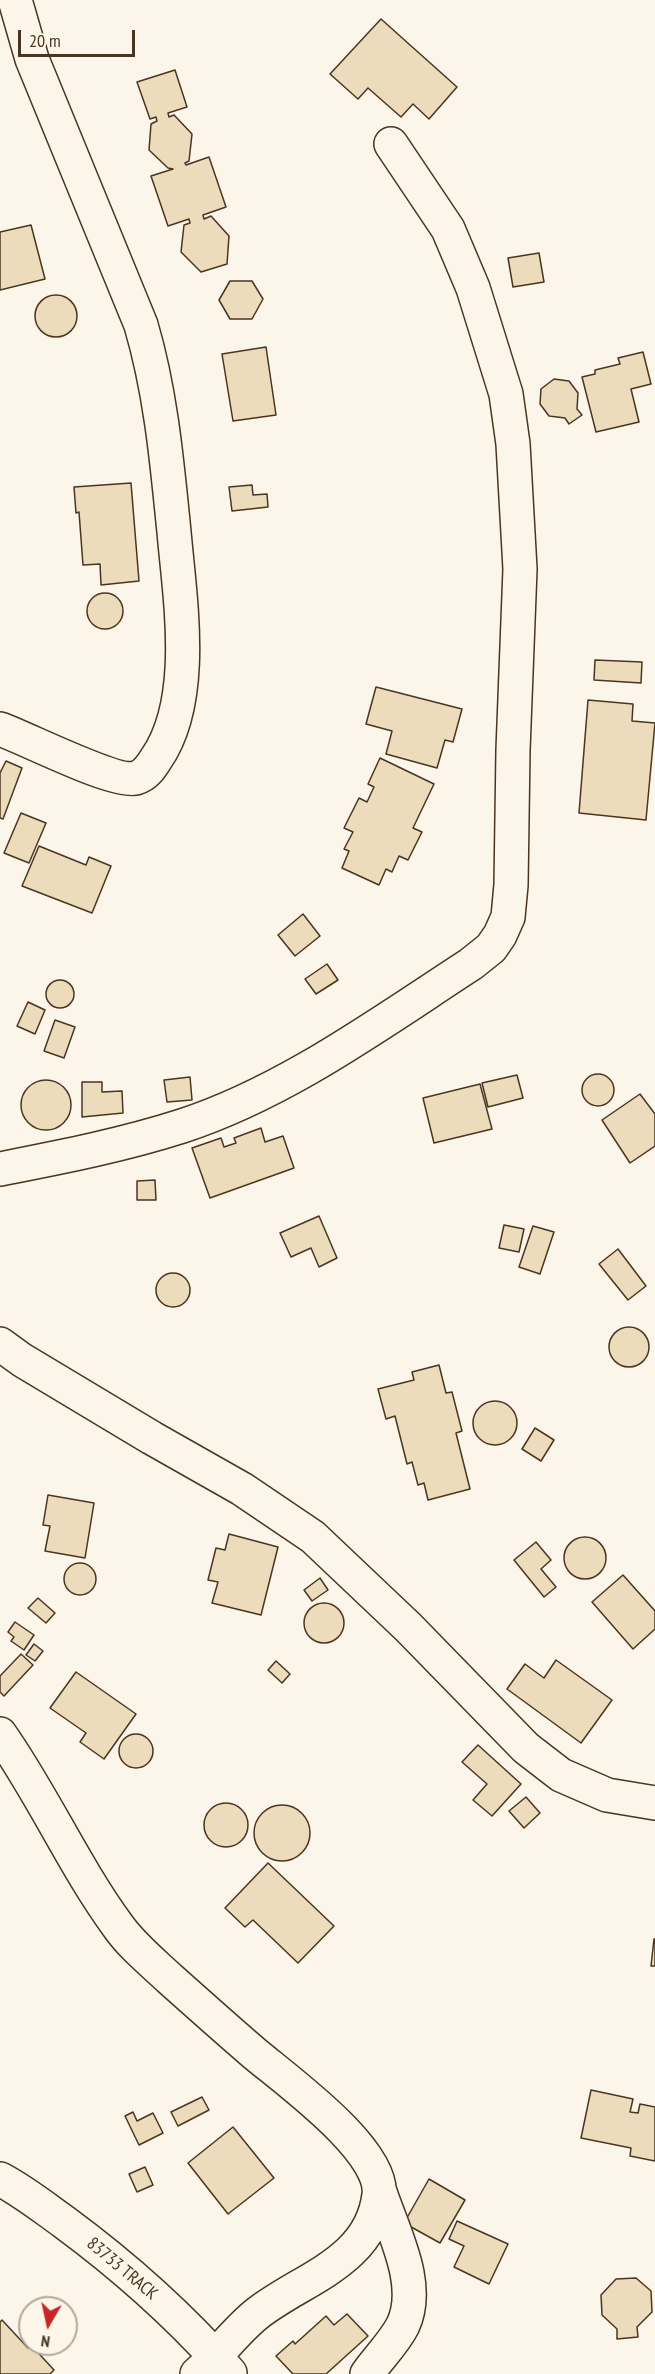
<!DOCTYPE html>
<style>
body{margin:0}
#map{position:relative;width:655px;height:2374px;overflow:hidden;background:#fbf6e9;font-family:"PT Sans Narrow",sans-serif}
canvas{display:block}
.north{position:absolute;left:18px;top:2296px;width:60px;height:60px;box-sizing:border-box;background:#fbf6e9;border:2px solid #b4a999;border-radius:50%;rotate:189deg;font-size:16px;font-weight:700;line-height:24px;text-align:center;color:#4a3520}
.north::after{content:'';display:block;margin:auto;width:21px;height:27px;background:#c62828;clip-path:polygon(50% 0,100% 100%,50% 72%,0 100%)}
.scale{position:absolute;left:18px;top:30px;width:117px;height:27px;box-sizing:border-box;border:3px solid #4a3520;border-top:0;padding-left:8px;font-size:18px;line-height:21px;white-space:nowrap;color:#4a3520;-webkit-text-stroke:4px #fbf6e9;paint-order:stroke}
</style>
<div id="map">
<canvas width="655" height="2374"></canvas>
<div class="north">N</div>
<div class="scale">20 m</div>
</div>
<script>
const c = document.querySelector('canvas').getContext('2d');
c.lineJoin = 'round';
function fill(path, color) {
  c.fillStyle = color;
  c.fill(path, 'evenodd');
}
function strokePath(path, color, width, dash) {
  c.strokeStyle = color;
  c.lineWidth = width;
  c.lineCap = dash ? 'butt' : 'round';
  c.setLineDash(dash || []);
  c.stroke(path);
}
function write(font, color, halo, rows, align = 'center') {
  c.font = font + ' "PT Sans Narrow",sans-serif';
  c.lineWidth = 4.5;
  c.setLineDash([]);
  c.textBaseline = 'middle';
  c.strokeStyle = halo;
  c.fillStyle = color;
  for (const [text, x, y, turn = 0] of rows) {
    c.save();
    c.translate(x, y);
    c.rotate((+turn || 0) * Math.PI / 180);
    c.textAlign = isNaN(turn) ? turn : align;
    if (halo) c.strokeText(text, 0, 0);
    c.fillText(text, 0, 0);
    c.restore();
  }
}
const building = new Path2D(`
 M 381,19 L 457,87 L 429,119 L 413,104 L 401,117 L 368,88 L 358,99 L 330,74 Z
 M 175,70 L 187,107 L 168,113 L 169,117 L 174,115 L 192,134 L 189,161 L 185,163 L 186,165 L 209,157 L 226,207 L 203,215 L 204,219 L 211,216 L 229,236 L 227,264 L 201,272 L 181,252 L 184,225 L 190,223 L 189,219 L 168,226 L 151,176 L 173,169 L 168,168 L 149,150 L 151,124 L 157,121 L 156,117 L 150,119 L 137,82 Z
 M 31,225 L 45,279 L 0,290 L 0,232 Z
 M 539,253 L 544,282 L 513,287 L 508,258 Z
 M 230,281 L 252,281 L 263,299 L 252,319 L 230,319 L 219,300 Z
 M35 316a21 21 0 1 1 42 0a21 21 0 1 1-42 0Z
 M 266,347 L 276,415 L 233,421 L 222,354 Z
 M 643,352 L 651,384 L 631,389 L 639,422 L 596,432 L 582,377 L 595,374 L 595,370 L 620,364 L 618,358 Z
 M 554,379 L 569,381 L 578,393 L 577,409 L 582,415 L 569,424 L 565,418 L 549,416 L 540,404 L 541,389 Z
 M 131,483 L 139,581 L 101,585 L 100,564 L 83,565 L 79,512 L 76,513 L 74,487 Z
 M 252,485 L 253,495 L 267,494 L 268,507 L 232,511 L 229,487 Z
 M87 611a18 18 0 1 1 36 0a18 18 0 1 1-36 0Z
 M 595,660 L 642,662 L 641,683 L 594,680 Z
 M 376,687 L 462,709 L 453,742 L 445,740 L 437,768 L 386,754 L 392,731 L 366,724 Z
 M 588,700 L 633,704 L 632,721 L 655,723 L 646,820 L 579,813 Z
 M 380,758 L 434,784 L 413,828 L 422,832 L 408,860 L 399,856 L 392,872 L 386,869 L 379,885 L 342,868 L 349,851 L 344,849 L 353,832 L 344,828 L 359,798 L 367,802 L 374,787 L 368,784 Z
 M 6,761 L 22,768 L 3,819 L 0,818 L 0,773 Z
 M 21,813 L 46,823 L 29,863 L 4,853 Z
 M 39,846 L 86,865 L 89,857 L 111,866 L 92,913 L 22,886 Z
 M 303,914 L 320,936 L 295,956 L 278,935 Z
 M 327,964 L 338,980 L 316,994 L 305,979 Z
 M46 994a14 14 0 1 1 28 0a14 14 0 1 1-28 0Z
 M 28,1002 L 45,1010 L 35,1034 L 17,1026 Z
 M 55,1020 L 75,1027 L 64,1058 L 44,1051 Z
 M582 1090a16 16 0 1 1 32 0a16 16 0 1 1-32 0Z
 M 517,1075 L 523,1098 L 488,1107 L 482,1083 Z
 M 190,1077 L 192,1100 L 167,1102 L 164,1080 Z
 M21 1105a25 25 0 1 1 50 0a25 25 0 1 1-50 0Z
 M 82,1082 L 102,1082 L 102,1092 L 122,1091 L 123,1113 L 82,1117 Z
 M 480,1084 L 492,1129 L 434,1143 L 423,1098 Z
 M 640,1094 L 655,1114 L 655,1146 L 630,1163 L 602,1120 Z
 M 261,1128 L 265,1142 L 283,1136 L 294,1168 L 210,1198 L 192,1148 L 221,1138 L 224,1147 L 236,1143 L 234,1138 Z
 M 155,1180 L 156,1200 L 137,1200 L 137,1181 Z
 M 319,1216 L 337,1258 L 319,1267 L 311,1248 L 291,1257 L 280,1233 Z
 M 504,1225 L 524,1229 L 519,1252 L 499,1248 Z
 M 533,1226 L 554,1232 L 540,1274 L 519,1267 Z
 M 618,1249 L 646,1286 L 628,1300 L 599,1264 Z
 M156 1290a17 17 0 1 1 34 0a17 17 0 1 1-34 0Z
 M609 1347a20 20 0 1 1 40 0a20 20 0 1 1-40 0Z
 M 439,1365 L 446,1393 L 452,1392 L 462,1431 L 456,1433 L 470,1489 L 428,1500 L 424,1483 L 418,1485 L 412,1462 L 407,1464 L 395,1416 L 386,1419 L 378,1389 L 414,1380 L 412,1372 Z
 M473 1423a22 22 0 1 1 44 0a22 22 0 1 1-44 0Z
 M 535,1428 L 554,1440 L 541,1461 L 522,1449 Z
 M 48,1495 L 94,1503 L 85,1558 L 45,1551 L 50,1526 L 43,1525 Z
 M 229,1534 L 278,1547 L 261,1615 L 212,1603 L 218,1582 L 208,1580 L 216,1548 L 225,1550 Z
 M564 1558a21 21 0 1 1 42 0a21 21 0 1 1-42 0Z
 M 536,1542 L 551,1560 L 541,1569 L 556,1587 L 544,1597 L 514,1560 Z
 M64 1579a16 16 0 1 1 32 0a16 16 0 1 1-32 0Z
 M 623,1575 L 655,1611 L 655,1629 L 633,1649 L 592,1602 Z
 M 320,1578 L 328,1590 L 312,1601 L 304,1590 Z
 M 38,1598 L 55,1613 L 46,1623 L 28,1608 Z
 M304 1623a20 20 0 1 1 40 0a20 20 0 1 1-40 0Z
 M 15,1622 L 34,1635 L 24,1650 L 11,1641 L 14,1637 L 8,1632 Z
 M 34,1644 L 43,1651 L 35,1661 L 26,1655 Z
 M 21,1654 L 33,1665 L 4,1696 L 0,1692 L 0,1676 Z
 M 556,1660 L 612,1700 L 581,1743 L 507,1689 L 525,1664 L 544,1678 Z
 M 276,1661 L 290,1674 L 282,1683 L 268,1670 Z
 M 76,1672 L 136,1714 L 104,1759 L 80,1742 L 86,1733 L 50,1708 Z
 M119 1751a17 17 0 1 1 34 0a17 17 0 1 1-34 0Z
 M 478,1745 L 521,1784 L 492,1816 L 473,1800 L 487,1784 L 462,1762 Z
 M 526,1797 L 540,1813 L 524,1828 L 509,1811 Z
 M204 1825a22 22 0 1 1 44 0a22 22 0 1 1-44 0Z
 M254 1833a28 28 0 1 1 56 0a28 28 0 1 1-56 0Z
 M 268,1863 L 334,1926 L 298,1963 L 253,1920 L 245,1927 L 225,1908 Z
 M 654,1939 L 655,1939 L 655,1966 L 651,1966 Z
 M 591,2090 L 633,2099 L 630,2112 L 638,2113 L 640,2104 L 655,2107 L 655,2161 L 630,2156 L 631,2148 L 581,2138 Z
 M 202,2097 L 209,2110 L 178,2126 L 171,2112 Z
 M 133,2112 L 137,2121 L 153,2113 L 163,2133 L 139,2145 L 125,2116 Z
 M 233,2127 L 274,2178 L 228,2214 L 188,2163 Z
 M 145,2167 L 153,2185 L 137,2192 L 129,2174 Z
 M 429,2179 L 465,2200 L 440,2243 L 404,2223 Z
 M 457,2221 L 508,2244 L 489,2284 L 454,2267 L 464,2246 L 449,2239 Z
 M 636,2278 L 651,2291 L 652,2312 L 637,2327 L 638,2337 L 617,2339 L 617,2329 L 602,2315 L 601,2295 L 616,2279 Z
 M 347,2314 L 368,2336 L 326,2374 L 293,2374 L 276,2356 L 293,2341 L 295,2344 L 326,2316 L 334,2325 Z
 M 2,2320 L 28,2348 L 31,2345 L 54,2370 L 50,2374 L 0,2374 L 0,2322 Z`);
fill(building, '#ecdcbc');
strokePath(building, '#4a3520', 1.5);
const minor = new Path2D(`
 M 0,729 C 26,738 115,784 136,778 C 146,775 151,767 156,759 C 197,700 180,600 174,532 C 167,462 161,393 141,325 L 32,59 L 15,0
 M 0,1169 C 61,1157 123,1145 182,1126 C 286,1092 380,1023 471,964 L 491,948 L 500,935 L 508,917 L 511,885 L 513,750 L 520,569 L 513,444 L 506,394 L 473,288 L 448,229 L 391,144
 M 0,1344 L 22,1360 L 152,1438 L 242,1489 L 313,1537 L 408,1627 L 526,1748 L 561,1775 L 607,1795 L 655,1803
 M 0,1734 C 43,1795 74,1866 118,1926 C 132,1946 152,1962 169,1978 C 197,2003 225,2028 254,2053 C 286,2080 385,2151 379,2195 C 371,2262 303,2278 258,2313 C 236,2330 219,2355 197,2374
 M 0,2179 C 23,2191 43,2207 64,2222 C 125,2267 180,2316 230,2373
 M 367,2374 C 378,2358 394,2343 403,2325 C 422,2284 393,2232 380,2192`);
strokePath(minor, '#4a3520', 36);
strokePath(minor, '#fbf6e9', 33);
write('18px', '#4a3520', '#fbf6e9', [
 ["83733 TRACK",122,2269,40]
]);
</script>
